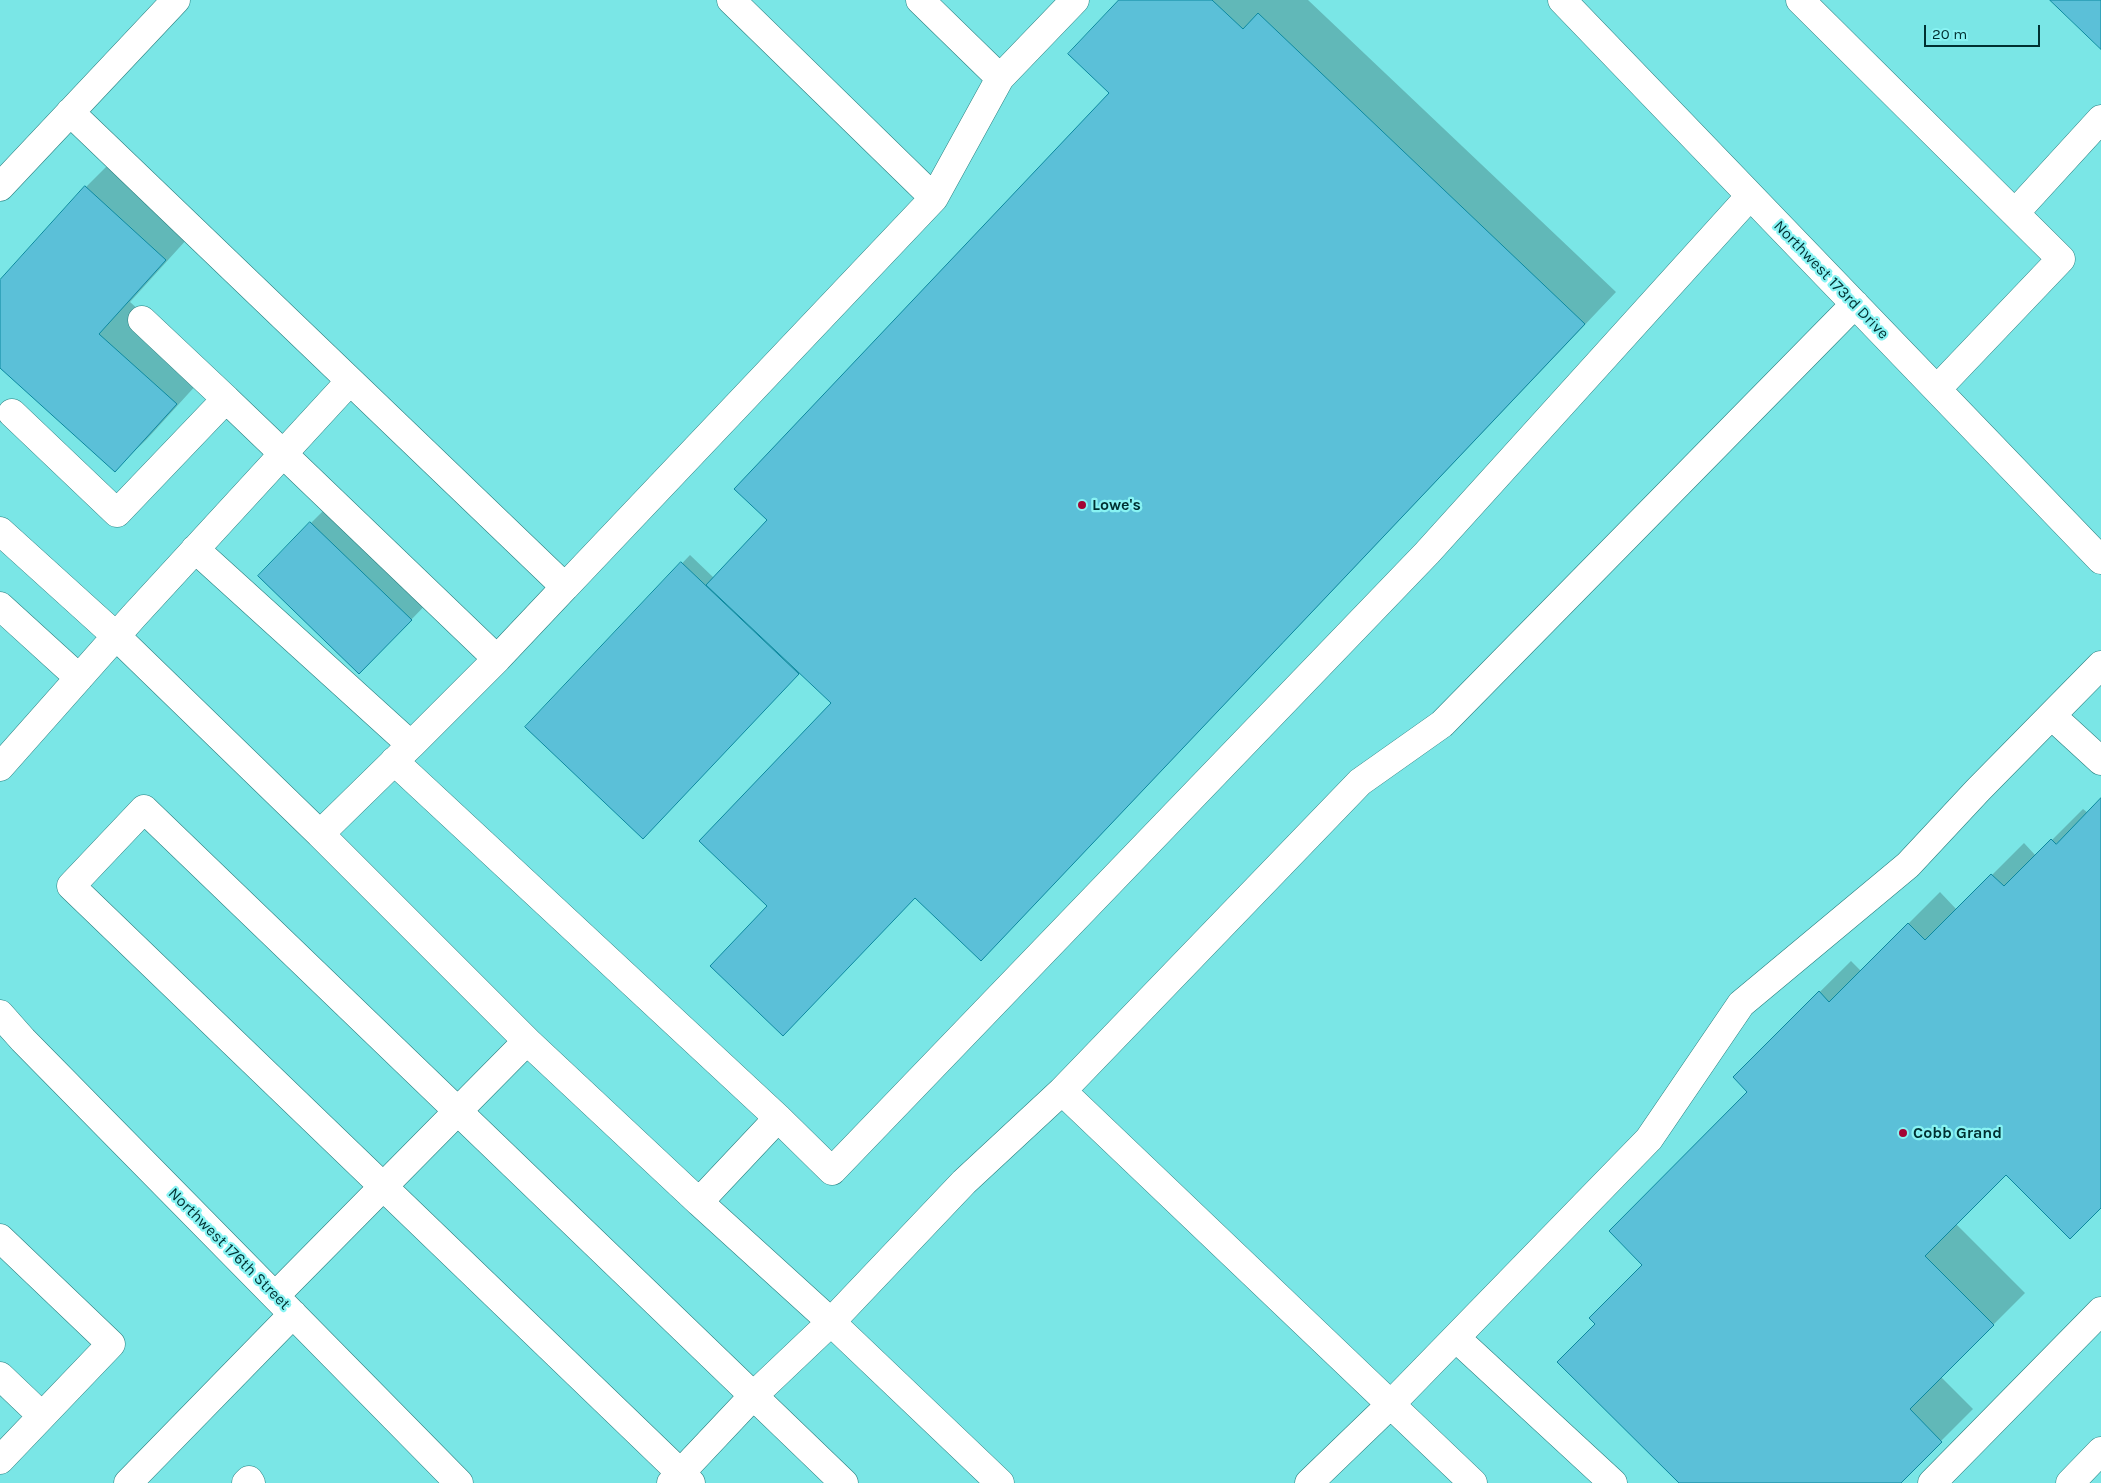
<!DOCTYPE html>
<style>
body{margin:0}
#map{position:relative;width:2101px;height:1483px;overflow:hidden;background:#7ae6e6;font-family:Karla,sans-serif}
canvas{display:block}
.scale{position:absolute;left:1924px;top:25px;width:116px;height:22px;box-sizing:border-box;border:2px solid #003031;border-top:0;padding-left:6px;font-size:15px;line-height:18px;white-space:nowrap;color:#003031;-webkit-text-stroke:4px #88f3f3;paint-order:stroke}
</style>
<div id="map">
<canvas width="2101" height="1483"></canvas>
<div class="scale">20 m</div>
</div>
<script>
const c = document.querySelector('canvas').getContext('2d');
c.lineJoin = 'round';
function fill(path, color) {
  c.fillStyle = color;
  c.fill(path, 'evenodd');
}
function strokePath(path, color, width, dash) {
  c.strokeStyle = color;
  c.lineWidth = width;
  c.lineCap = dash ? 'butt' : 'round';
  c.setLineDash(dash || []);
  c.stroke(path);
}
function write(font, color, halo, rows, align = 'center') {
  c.font = font + ' Karla,sans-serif';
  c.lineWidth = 4.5;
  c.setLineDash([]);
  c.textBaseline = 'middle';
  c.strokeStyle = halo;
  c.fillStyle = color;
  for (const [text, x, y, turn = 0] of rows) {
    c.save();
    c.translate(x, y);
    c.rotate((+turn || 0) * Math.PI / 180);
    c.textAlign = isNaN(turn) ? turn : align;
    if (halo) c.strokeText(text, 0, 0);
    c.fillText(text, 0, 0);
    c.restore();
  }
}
fill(new Path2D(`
 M 1121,0 L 1308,0 L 1616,292 L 1012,928 L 915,897 L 769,906 L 832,703 L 800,672 L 651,829 L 527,726 L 690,555 L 714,578 L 769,520 L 1111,93 Z
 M 117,156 L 197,228 L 130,302 L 208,372 L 147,439 L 115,470 L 0,366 L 0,282 L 86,187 Z
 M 335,499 L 435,595 L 384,648 L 311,523 Z
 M 2101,800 L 2101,1206 L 2006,1173 L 1956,1224 L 2025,1293 L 1941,1377 L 1973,1409 L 1899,1483 L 1680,1483 L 1597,1324 L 1644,1265 L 1749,1092 L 1734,1077 L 1851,961 L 1861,971 L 1940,892 L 1957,910 L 2024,843 L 2036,856 L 2083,809 L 2088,813 Z`), '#0003');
const building = new Path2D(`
 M 1119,0 L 1212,0 L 1243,29 L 1258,13 L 1585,324 L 981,961 L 915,898 L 783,1036 L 710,966 L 767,906 L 699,841 L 831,703 L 706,585 L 767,520 L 734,489 L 1109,93 L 1068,54 Z
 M 2050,0 L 2101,0 L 2101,49 Z
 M 85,186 L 166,260 L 99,334 L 177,404 L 115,472 L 0,368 L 0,280 Z
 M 310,522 L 412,620 L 359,674 L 258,576 Z
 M 681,562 L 799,674 L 643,839 L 525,727 Z
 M 2101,798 L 2101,1208 L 2070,1239 L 2006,1175 L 1925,1256 L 1994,1325 L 1910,1409 L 1942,1442 L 1901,1483 L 1679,1483 L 1557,1362 L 1595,1324 L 1589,1318 L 1642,1265 L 1609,1231 L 1747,1092 L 1733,1077 L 1819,991 L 1829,1002 L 1908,923 L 1925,940 L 1991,874 L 2004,886 L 2051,839 L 2056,844 Z`);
fill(building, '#5bc0d8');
strokePath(building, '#0d889f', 1);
const minor = new Path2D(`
 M 731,0 L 934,198 L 1000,78 L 1075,0
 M 920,0 L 1000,78
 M 1562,0 L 2101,560
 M 1800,0 L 2061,259 L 1937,389
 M 70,112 L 565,587 L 934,198
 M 0,187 L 176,0
 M 2015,213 L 2101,119
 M 142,320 L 226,399
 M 12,413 L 117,513 L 226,399 L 497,659 L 565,587
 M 0,531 L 116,636 L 320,834 L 411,745
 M 195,549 L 411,745 L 497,659
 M 0,606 L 79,678
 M 2052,716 L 2101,761
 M 394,761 L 778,1118 L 699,1202 L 527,1041
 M 0,767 L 133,617 L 350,381
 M 0,1014 L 23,1040 L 459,1483
 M 1062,1091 L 1360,782 L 1442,724 L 1855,304
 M 778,1118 L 832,1171 L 1427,553 L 1750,196
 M 0,1238 L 111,1344 L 0,1460
 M 275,1296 L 527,1041 L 320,834
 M 1456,1338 L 1613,1483
 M 0,1376 L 42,1416
 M 128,1483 L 293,1314
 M 246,1483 L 249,1480 L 251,1483
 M 671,1483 L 753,1396 L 831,1322 L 699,1202
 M 691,1483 L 71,886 L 144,809 L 844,1483
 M 1000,1483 L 831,1322 L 964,1182 L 1062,1091 L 1473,1483
 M 1309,1483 L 1391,1404 L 1649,1139 L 1741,1004 L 1908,865 L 1978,790 L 2101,665
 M 1932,1483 L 2101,1311
 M 2070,1483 L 2101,1451`);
strokePath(minor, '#297f7f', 29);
strokePath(minor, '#fff', 28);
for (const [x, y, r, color] of [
 [1082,505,5,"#a30534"],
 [1903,1133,5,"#a30534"]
]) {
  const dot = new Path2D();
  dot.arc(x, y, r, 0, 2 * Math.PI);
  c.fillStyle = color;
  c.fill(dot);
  strokePath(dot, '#88f3f3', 2);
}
write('16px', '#003031', '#88f3f3', [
 ["Northwest 173rd Drive",1831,280,46],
 ["Northwest 176th Street",229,1249,45]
]);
write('bold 16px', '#003031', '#88f3f3', [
 ["Lowe's",1092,505],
 ["Cobb Grand",1913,1133]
], 'left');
</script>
